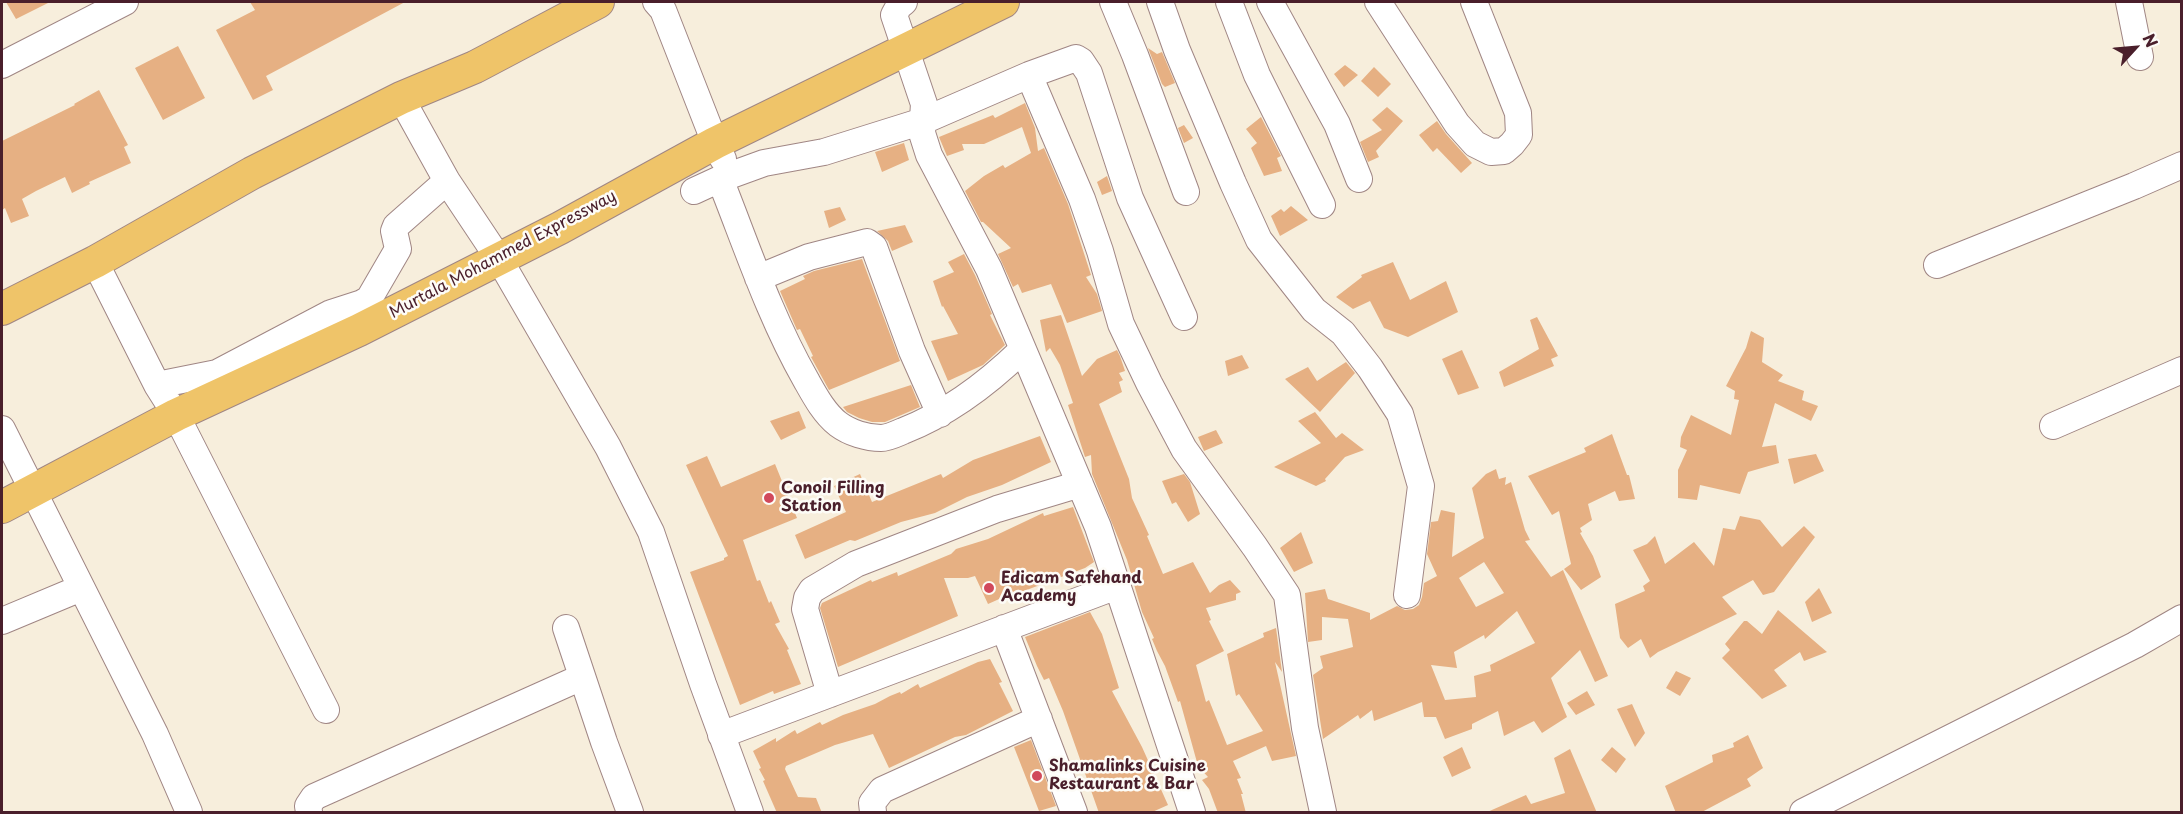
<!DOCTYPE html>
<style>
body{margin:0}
#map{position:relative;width:2183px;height:814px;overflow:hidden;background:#f7eedc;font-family:"Playpen Sans",sans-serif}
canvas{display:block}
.frame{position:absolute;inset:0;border:3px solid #4a1f2b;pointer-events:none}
.north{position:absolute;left:2105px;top:18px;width:60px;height:60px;-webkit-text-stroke:4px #fdfcf7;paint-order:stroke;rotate:64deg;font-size:16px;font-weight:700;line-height:24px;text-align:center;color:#4a1f2b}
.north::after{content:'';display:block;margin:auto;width:21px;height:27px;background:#4a1f2b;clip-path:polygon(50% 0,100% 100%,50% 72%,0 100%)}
</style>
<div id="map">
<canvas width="2183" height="814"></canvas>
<div class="frame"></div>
<div class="north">N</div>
</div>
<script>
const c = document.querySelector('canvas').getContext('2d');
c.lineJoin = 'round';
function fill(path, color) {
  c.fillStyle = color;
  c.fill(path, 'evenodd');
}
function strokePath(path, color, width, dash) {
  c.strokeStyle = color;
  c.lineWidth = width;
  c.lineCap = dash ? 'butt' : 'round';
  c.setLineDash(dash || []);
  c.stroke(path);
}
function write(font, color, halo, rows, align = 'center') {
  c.font = font + ' "Playpen Sans",sans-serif';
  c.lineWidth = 5;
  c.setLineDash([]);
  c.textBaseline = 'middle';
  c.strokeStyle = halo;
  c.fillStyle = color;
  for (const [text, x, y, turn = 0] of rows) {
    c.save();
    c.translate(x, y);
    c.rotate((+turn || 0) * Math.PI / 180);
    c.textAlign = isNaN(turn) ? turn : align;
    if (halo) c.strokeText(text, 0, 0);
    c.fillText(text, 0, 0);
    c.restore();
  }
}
fill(new Path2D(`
 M 6,2 L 50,2 L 16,19 Z
 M 250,2 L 405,2 L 266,76 L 273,90 L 253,100 L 216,30 L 255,10 Z
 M 178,46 L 205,98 L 163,120 L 135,68 Z
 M 1148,48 L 1157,54 L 1162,52 L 1175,83 L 1165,87 L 1162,84 Z
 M 1345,65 L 1358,75 L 1344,87 L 1334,74 Z
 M 1374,67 L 1391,84 L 1378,97 L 1361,81 Z
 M 99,90 L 128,145 L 124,147 L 131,163 L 89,182 L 90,184 L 72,193 L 65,177 L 36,191 L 22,199 L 29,216 L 11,223 L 5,208 L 2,210 L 2,141 L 75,105 L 74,104 Z
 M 1025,103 L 1035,128 L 1038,151 L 1044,148 L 1068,204 L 1091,275 L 1086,277 L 1097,294 L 1102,311 L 1067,323 L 1051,284 L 1022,293 L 1018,284 L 1013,287 L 998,254 L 1011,248 L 983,222 L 981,222 L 965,191 L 984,176 L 1003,165 L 1005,168 L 1031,153 L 1022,127 L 984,144 L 962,144 L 964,150 L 947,156 L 939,137 L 993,115 L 995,118 Z
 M 1387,107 L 1403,121 L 1376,151 L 1379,157 L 1368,162 L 1360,142 L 1382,130 L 1372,120 Z
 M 1261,117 L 1281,156 L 1277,158 L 1282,171 L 1264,176 L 1251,148 L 1257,143 L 1246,129 Z
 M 1437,121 L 1446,134 L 1472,163 L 1461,173 L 1437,148 L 1433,152 L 1419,135 Z
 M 1184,125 L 1193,138 L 1184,143 L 1178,128 Z
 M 904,143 L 909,160 L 882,172 L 875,152 Z
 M 1107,176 L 1112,191 L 1102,195 L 1097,182 Z
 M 1291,206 L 1308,220 L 1280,236 L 1271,216 L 1281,209 L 1284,212 Z
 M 840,207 L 846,220 L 829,228 L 824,211 Z
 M 905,225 L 913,242 L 892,251 L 888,241 L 877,231 Z
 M 964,254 L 975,275 L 992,314 L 990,315 L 1005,345 L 983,365 L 948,381 L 931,341 L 958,334 L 943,306 L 942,307 L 933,281 L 954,272 L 948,262 Z
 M 862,259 L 900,361 L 829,390 L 811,357 L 813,356 L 800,329 L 797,330 L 780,291 L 805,279 L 803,276 L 814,271 Z
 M 1393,262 L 1410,300 L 1446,281 L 1458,312 L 1408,337 L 1384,328 L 1370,301 L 1353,309 L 1336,297 L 1362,277 L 1361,275 Z
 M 1061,315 L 1082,376 L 1097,359 L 1117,350 L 1120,356 L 1125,371 L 1119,373 L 1123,380 L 1119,382 L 1122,392 L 1099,404 L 1129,479 L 1132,498 L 1149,535 L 1147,536 L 1163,574 L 1193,562 L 1210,593 L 1219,585 L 1230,580 L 1241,592 L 1236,594 L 1236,600 L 1206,608 L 1211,620 L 1209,621 L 1224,651 L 1196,665 L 1206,702 L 1209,700 L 1227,745 L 1263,731 L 1239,694 L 1236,696 L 1227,654 L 1264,637 L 1263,633 L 1276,628 L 1282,672 L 1275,662 L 1296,756 L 1272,761 L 1266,746 L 1233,761 L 1241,778 L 1237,779 L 1243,794 L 1241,794 L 1246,813 L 1218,813 L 1209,789 L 1202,780 L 1208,777 L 1198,766 L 1180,701 L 1178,702 L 1165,666 L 1157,651 L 1152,639 L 1154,638 L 1142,612 L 1127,560 L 1092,474 L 1091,455 L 1085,457 L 1068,405 L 1073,403 L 1060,365 L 1050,348 L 1046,352 L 1040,320 Z
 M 1537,317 L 1558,356 L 1551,359 L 1554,366 L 1504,387 L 1499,372 L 1539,349 L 1530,320 Z
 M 1751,331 L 1764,338 L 1762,362 L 1783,375 L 1778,381 L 1804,391 L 1802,400 L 1818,406 L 1811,421 L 1775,403 L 1762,447 L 1776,445 L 1779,463 L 1748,472 L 1740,494 L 1700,485 L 1697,500 L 1678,498 L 1678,470 L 1687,450 L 1680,447 L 1681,437 L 1691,415 L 1731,435 L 1739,400 L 1734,399 L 1735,391 L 1726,386 L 1746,348 Z
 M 1462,350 L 1479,388 L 1458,395 L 1442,359 Z
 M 1242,355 L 1249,368 L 1228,376 L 1225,361 Z
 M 1346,362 L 1355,373 L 1320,412 L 1285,379 L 1308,367 L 1317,381 Z
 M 911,385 L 920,407 L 885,422 L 872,422 L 859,418 L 847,412 L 843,407 Z
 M 799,411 L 806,428 L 781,440 L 770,421 Z
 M 1315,412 L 1336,438 L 1342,433 L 1364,450 L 1345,457 L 1325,479 L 1326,481 L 1316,486 L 1274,467 L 1321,443 L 1298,421 Z
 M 1216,430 L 1223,443 L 1204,451 L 1198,437 Z
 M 1612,434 L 1627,475 L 1629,475 L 1635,499 L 1619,501 L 1615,491 L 1588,504 L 1592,520 L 1580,528 L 1582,532 L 1580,533 L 1593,556 L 1601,577 L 1581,590 L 1564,569 L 1571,564 L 1559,511 L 1552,515 L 1528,476 L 1586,452 L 1584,448 Z
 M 1040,436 L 1051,462 L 1002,485 L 967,497 L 935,513 L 901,522 L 855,541 L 850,540 L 805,559 L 795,535 L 846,512 L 834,486 L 860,474 L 872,502 L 941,474 L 943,478 L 973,460 Z
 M 1816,454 L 1824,471 L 1794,484 L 1788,459 Z
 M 707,456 L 721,487 L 775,464 L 797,518 L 743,540 L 757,581 L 760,580 L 769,603 L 771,601 L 780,622 L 775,624 L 789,649 L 787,650 L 801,684 L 774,694 L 773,691 L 740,705 L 690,572 L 724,560 L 724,558 L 728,556 L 686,465 Z
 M 1496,469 L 1499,479 L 1506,477 L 1505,485 L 1511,482 L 1525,530 L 1530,540 L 1525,541 L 1551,577 L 1563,570 L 1608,676 L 1595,682 L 1580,650 L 1551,678 L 1567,717 L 1542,733 L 1534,721 L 1504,736 L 1498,711 L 1472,724 L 1472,729 L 1445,739 L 1436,717 L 1424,717 L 1422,702 L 1374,721 L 1372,710 L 1360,719 L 1358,715 L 1323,739 L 1313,675 L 1323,668 L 1320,656 L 1353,647 L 1348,619 L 1322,617 L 1322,640 L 1308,642 L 1305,593 L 1325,589 L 1328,599 L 1370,613 L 1370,620 L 1397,606 L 1405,610 L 1413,609 L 1419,605 L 1422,597 L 1424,583 L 1437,576 L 1427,554 L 1431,522 L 1438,521 L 1441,510 L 1455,513 L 1452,557 L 1484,538 L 1472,488 L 1486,474 ZM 1484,562 L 1504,593 L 1476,607 L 1459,578 ZM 1517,611 L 1535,643 L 1490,665 L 1491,671 L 1474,676 L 1476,697 L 1445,700 L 1431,665 L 1457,668 L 1454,652 L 1484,635 L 1485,639 Z
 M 1184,474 L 1190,482 L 1200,514 L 1188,522 L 1176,502 L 1172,504 L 1162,481 Z
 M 1073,507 L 1094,562 L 1085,568 L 1016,594 L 1015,592 L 988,604 L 975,576 L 968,578 L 944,578 L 958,616 L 838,667 L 820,608 L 822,603 L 871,580 L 872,582 L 897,572 L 898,576 L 951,554 L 956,549 L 988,539 L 1043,513 L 1044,516 Z
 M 1740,516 L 1760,520 L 1782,547 L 1804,526 L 1815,537 L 1774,592 L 1763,595 L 1753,580 L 1722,597 L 1737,614 L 1658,652 L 1650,658 L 1641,639 L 1628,648 L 1620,638 L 1615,604 L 1645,591 L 1643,586 L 1650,581 L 1633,550 L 1647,544 L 1655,536 L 1665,564 L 1694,542 L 1714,566 L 1723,528 L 1735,530 Z
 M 1301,532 L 1313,563 L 1294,572 L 1280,548 Z
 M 1819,588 L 1832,613 L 1812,622 L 1805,602 Z
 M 1778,610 L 1827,652 L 1804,661 L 1800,652 L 1774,670 L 1787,686 L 1762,699 L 1722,658 L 1730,650 L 1725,644 L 1744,621 L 1747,621 L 1762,634 Z
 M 1090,612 L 1102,634 L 1119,688 L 1112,691 L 1142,747 L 1168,805 L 1150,813 L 1099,813 L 1063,711 L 1049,678 L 1044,680 L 1037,666 L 1025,637 Z
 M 990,659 L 1002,682 L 999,683 L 1013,711 L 966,735 L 955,737 L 889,768 L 873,734 L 835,745 L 786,766 L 785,769 L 798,797 L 816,798 L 822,813 L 777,813 L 763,781 L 765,780 L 759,769 L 761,768 L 753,751 L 776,738 L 776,742 L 795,730 L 797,734 L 820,722 L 822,725 L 843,715 L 875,704 L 890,696 L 900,692 L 901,694 L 918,684 L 920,688 L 978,662 Z
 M 1676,671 L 1691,678 L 1680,696 L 1666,688 Z
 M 1587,691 L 1595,705 L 1576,715 L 1567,703 Z
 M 1632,704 L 1645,733 L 1635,747 L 1617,709 Z
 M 1748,735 L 1763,768 L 1747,779 L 1751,786 L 1700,813 L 1676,813 L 1665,786 L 1713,762 L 1712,755 L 1734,747 L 1733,743 Z
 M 1031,740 L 1056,806 L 1039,811 L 1014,747 Z
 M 1462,747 L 1471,768 L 1452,777 L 1443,757 Z
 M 1612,747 L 1626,759 L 1616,773 L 1601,760 Z
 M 1570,749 L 1597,813 L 1485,813 L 1526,795 L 1531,804 L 1565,793 L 1554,758 Z`), '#e6b083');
const minor = new Path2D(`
 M 656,2 L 663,10 L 715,143 L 723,159
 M 904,2 L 899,6 L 894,15 L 924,104 L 922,133 L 929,155 L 989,269 L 1098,527 L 1192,812
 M 1113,2 L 1135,55 L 1186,192
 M 1160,2 L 1177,50 L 1233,183 L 1259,240 L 1314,310 L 1343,333 L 1370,368 L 1400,414 L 1421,486 L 1407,595
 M 1229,2 L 1257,75 L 1322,205
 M 1270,2 L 1337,124 L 1359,179
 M 1378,2 L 1457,124 L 1475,144 L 1491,152 L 1504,151 L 1512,144 L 1519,135 L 1518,113 L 1474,2
 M 2129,2 L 2140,57
 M 2,65 L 125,2
 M 1029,75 L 1082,199 L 1100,251 L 1121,324 L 1149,383 L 1184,449 L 1255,547 L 1287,595 L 1305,728 L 1323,812
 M 401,98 L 447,181 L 499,259 L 608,447 L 651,532 L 703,684 L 750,812
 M 720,179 C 747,247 770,317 806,380 C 815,396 824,413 838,424 C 850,433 867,438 881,438 C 888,438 896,434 903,431 C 949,413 987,384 1022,350
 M 694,191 L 720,179 L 764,163 L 824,152 L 923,121 L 1029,75 L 1076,58 L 1081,61 L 1089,73 L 1130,198 L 1184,317
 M 95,262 L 157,385 L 176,415 L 326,710
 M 1937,265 L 2134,186 L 2182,165
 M 758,278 L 809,257 L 867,242 L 874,247 L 912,351 L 940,414
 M 157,385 L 217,373 L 331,313 L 362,303 L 369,299 L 398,249 L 394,231 L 396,226 L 447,181
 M 2053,426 L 2182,370
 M 2,429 L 155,734 L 189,812
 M 2,621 L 81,588
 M 566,628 L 604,742 L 630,812
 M 1004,628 L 1074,812
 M 830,694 L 805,609 L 807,598 L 812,590 L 856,564 L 997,509 L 1080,484
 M 721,735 L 1117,586
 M 309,812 L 308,806 L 314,797 L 582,677
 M 873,812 L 872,803 L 882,790 L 1039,719
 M 1803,812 L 2135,645 L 2182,618`);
const major = new Path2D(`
 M 2,309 L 95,262 L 252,173 L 401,98 L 475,67 L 598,2
 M 2,507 L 176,415 L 359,330 L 560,228 L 715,143 L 1003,2`);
strokePath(minor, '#a08684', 28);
strokePath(major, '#a08684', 34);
strokePath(minor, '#fff', 26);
strokePath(major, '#efc469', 32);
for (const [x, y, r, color] of [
 [769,498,6,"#d1495b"],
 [989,588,6,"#d1495b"],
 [1037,776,6,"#d1495b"]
]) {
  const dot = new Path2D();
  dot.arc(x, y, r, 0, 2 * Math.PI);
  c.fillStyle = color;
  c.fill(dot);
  strokePath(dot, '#fdfcf7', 2);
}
write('16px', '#4a1f2b', '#fdfcf7', [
 ["Murtala Mohammed Expressway",503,255,-28]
]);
write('bold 16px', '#4a1f2b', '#fdfcf7', [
 ["Conoil Filling",781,489],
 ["Station",781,507],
 ["Edicam Safehand",1001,579],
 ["Academy",1001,597],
 ["Shamalinks Cuisine",1049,767],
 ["Restaurant & Bar",1049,785]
], 'left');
</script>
